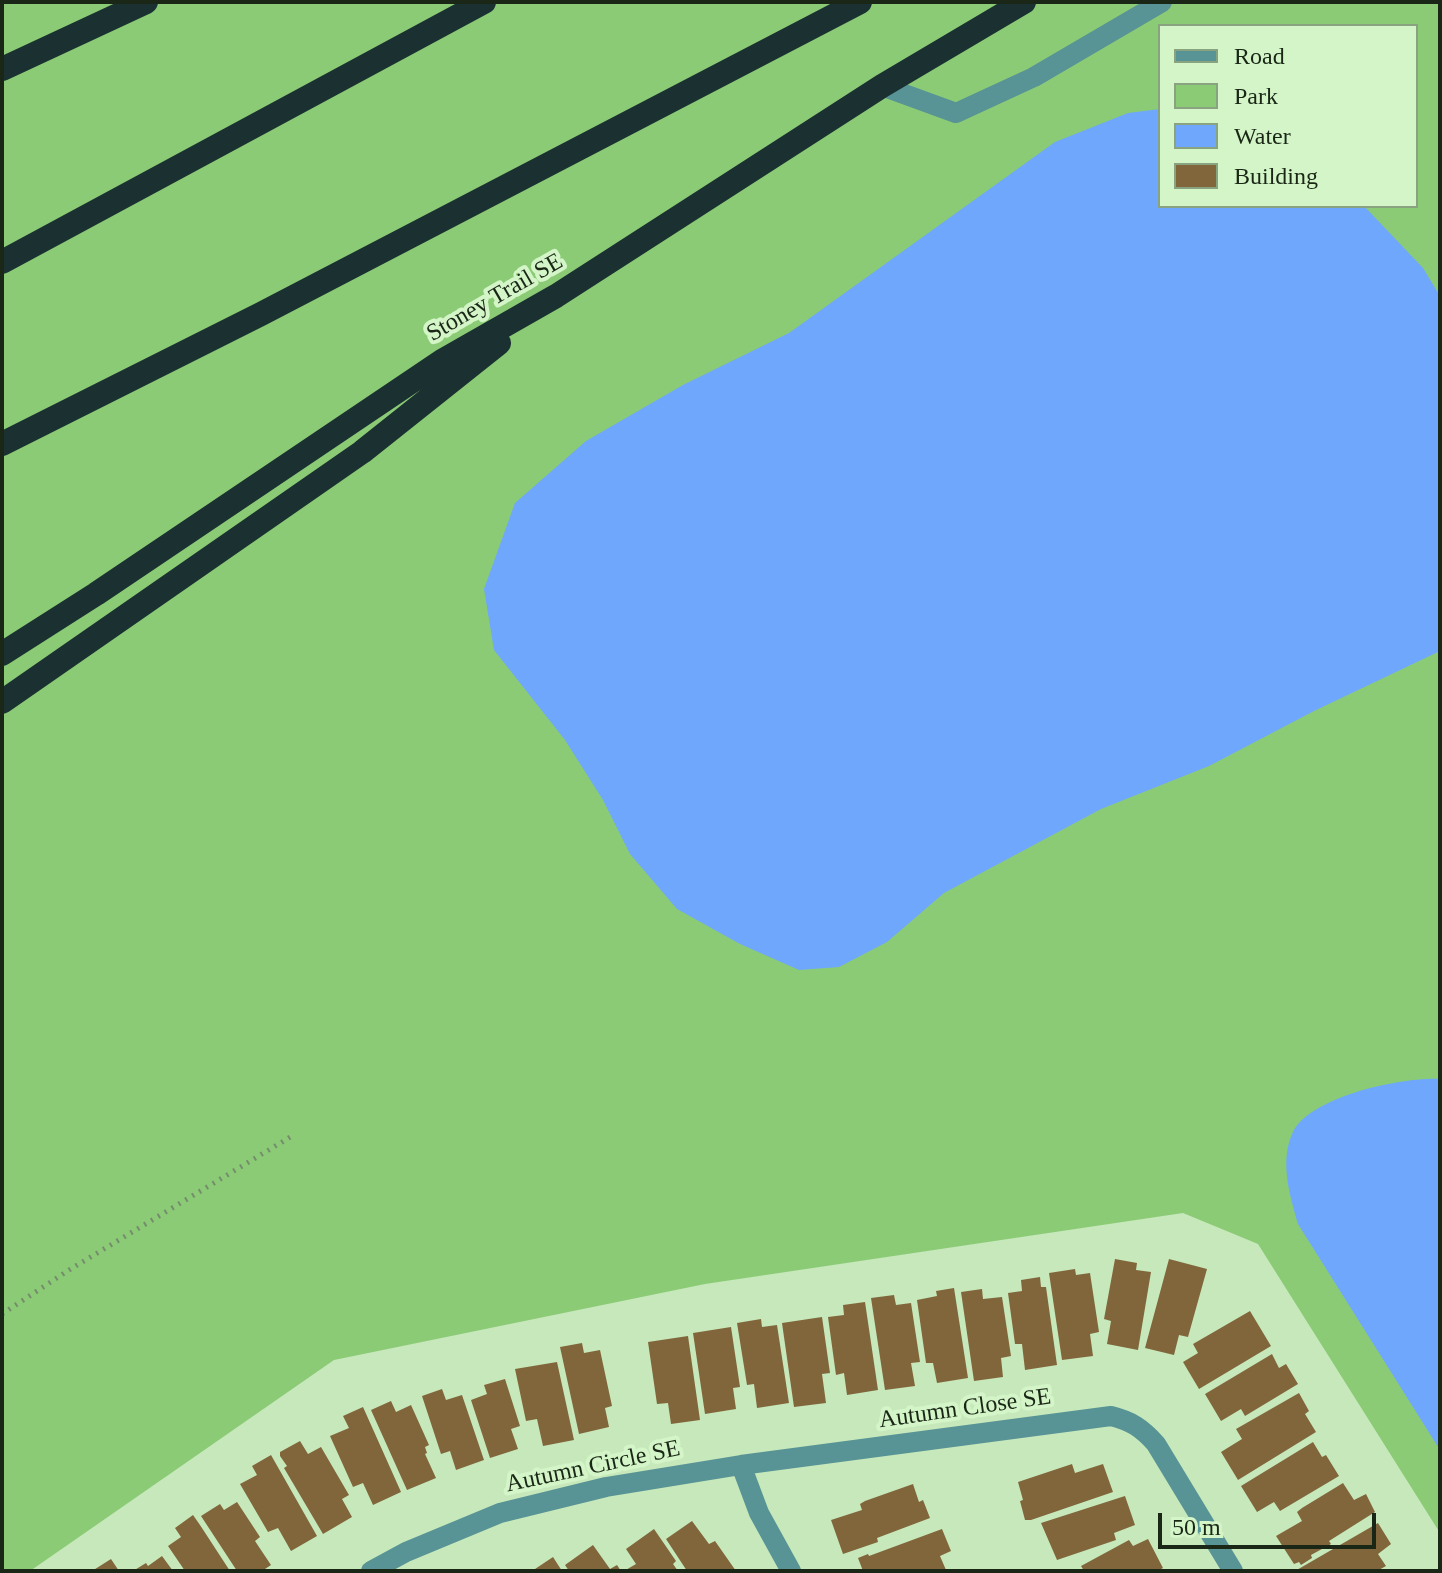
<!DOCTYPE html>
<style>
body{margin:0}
#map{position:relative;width:1442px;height:1573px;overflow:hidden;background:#c6e8bb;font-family:Georgia,serif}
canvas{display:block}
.frame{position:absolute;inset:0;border:4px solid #1a2716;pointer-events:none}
.legend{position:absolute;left:1158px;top:24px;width:260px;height:184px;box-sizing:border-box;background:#d3f5c8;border:2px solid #89a381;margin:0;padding:10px 14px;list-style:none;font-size:24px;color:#1a2716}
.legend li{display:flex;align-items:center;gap:16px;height:40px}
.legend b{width:40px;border:2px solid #89a381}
.scale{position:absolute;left:1158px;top:1513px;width:218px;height:36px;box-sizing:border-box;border:4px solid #1a2716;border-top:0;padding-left:10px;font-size:24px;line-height:28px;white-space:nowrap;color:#1a2716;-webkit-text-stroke:6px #d3f5c8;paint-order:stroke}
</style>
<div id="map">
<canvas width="1442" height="1573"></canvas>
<div class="frame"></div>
<ul class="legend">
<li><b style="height:10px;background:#589395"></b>Road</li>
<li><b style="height:22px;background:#8bcb76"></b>Park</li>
<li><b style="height:22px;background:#6fa7fc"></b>Water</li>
<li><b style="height:22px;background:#81663b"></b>Building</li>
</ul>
<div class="scale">50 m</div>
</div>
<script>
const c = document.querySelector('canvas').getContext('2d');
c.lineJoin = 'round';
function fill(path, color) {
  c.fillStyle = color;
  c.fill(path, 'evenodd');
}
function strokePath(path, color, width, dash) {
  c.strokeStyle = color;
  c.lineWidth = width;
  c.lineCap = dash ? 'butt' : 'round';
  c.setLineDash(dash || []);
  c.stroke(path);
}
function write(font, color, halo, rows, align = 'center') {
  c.font = font + ' Georgia,serif';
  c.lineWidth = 8;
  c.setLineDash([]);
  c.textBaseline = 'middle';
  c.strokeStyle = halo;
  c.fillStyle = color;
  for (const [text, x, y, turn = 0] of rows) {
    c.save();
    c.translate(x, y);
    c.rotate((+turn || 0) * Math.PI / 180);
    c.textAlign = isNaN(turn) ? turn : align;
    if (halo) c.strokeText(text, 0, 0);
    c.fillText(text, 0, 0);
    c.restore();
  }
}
fill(new Path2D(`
 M 2,2 L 1440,2 L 1440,1533 L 1258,1244 L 1183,1213 L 705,1284 L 334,1360 L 30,1571 L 2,1571 ZM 1160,26 L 1416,26 L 1416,206 L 1160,206 Z`), '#8bcb76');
fill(new Path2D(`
 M 1160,109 L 1160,206 L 1364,206 L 1423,268 L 1440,296 L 1440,651 L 1314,711 L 1209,766 L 1101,809 L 944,893 L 887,942 L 839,967 L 799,970 L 740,944 L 677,909 L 630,854 L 603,800 L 565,740 L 494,650 L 484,589 L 515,503 L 586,441 L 683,385 L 789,333 L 1055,142 L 1128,113 Z
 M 1440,1079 L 1440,1450 L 1298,1224 C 1290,1196 1279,1161 1293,1132 C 1311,1096 1403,1077 1440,1079 Z`), '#6fa7fc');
fill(new Path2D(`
 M 1115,1259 L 1137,1263 L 1136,1270 L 1151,1272 L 1138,1350 L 1107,1344 L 1111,1321 L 1104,1319 Z
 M 1169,1259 L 1207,1269 L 1188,1337 L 1179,1335 L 1174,1355 L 1145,1348 Z
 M 1075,1269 L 1076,1275 L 1090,1273 L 1099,1332 L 1090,1334 L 1093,1356 L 1062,1360 L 1049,1273 Z
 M 1040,1277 L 1041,1287 L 1046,1287 L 1057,1365 L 1025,1370 L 1022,1344 L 1015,1344 L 1008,1293 L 1022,1291 L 1021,1280 Z
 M 954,1288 L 968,1378 L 937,1383 L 933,1363 L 926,1363 L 917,1300 L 937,1296 L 936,1291 Z
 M 982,1289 L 983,1299 L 1002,1297 L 1011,1356 L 1001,1358 L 1003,1377 L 974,1381 L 961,1292 Z
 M 894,1295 L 896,1305 L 911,1303 L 920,1362 L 911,1363 L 915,1386 L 885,1390 L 871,1298 Z
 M 865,1302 L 878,1390 L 847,1395 L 844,1373 L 836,1375 L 828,1317 L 844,1315 L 843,1305 Z
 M 1250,1311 L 1271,1346 L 1199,1389 L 1183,1362 L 1198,1353 L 1193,1344 Z
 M 822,1317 L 830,1373 L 822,1374 L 826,1403 L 794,1407 L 782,1323 Z
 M 761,1319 L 762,1327 L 777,1325 L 789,1403 L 757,1408 L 754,1384 L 747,1385 L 737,1323 Z
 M 731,1327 L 740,1387 L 733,1388 L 736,1409 L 705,1414 L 693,1333 Z
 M 688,1336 L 700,1420 L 671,1424 L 668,1403 L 657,1404 L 648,1342 Z
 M 582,1343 L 584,1353 L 600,1350 L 612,1406 L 605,1408 L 609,1427 L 579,1434 L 560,1347 Z
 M 1272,1354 L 1279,1368 L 1286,1364 L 1298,1384 L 1245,1416 L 1241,1409 L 1221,1421 L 1205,1394 Z
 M 557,1362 L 574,1440 L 543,1446 L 537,1419 L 526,1421 L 515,1369 Z
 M 505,1379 L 520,1426 L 511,1429 L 518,1449 L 490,1458 L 471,1400 L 487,1394 L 484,1385 Z
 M 442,1389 L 446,1400 L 462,1395 L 484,1460 L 456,1470 L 450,1451 L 441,1454 L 422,1396 Z
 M 1299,1393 L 1309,1411 L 1305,1414 L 1316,1432 L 1238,1480 L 1221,1452 L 1242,1439 L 1236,1429 Z
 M 391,1401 L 396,1412 L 411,1405 L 429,1445 L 425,1447 L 427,1453 L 425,1454 L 436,1478 L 407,1490 L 371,1410 Z
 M 363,1407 L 401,1492 L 373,1505 L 363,1483 L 353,1487 L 330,1436 L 349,1428 L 343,1416 Z
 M 300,1441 L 308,1454 L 321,1447 L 349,1495 L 342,1499 L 352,1517 L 323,1534 L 284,1468 L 287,1466 L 280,1456 L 280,1452 Z
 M 1313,1442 L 1322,1457 L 1326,1455 L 1339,1476 L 1280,1511 L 1274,1502 L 1257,1512 L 1241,1486 Z
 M 271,1455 L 317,1536 L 291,1551 L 278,1528 L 268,1532 L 240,1484 L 257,1475 L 252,1466 Z
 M 1072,1464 L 1075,1473 L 1103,1464 L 1113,1492 L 1031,1520 L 1025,1520 L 1020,1501 L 1023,1500 L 1018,1482 Z
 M 1343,1483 L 1354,1500 L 1366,1494 L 1375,1512 L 1329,1541 L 1331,1544 L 1311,1555 L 1312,1558 L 1301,1565 L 1299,1562 L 1294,1564 L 1276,1536 L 1302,1521 L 1297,1512 L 1302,1508 Z
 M 913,1484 L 919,1502 L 923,1500 L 930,1518 L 877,1538 L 878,1542 L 843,1554 L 831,1520 L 862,1510 L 860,1504 L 865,1501 Z
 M 1125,1496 L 1135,1525 L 1114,1533 L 1116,1540 L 1057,1560 L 1041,1523 Z
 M 237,1502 L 260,1537 L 255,1541 L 271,1565 L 262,1571 L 237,1571 L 201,1516 L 220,1504 L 224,1510 Z
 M 193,1515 L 200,1525 L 230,1571 L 185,1571 L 168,1546 L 181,1537 L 175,1528 Z
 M 692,1521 L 709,1544 L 715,1541 L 736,1571 L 687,1571 L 666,1539 Z
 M 1378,1523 L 1391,1544 L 1378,1554 L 1386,1566 L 1377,1571 L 1295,1571 Z
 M 654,1529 L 676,1561 L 673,1564 L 678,1571 L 624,1571 L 636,1564 L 626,1549 Z
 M 942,1529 L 951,1551 L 940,1556 L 946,1570 L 863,1571 L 858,1558 L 868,1554 L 869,1556 Z
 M 1148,1539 L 1163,1568 L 1157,1571 L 1084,1571 L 1081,1566 L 1129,1540 L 1133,1546 Z
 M 593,1545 L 610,1569 L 617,1565 L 621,1571 L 569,1571 L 565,1565 Z
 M 162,1556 L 173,1571 L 133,1571 L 146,1563 L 148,1566 Z
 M 553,1557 L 562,1571 L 532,1571 Z
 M 111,1559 L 119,1571 L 92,1571 Z`), '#81663b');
strokePath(new Path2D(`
 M 2,1314 L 69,1270 L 292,1136`), '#758d6d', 5, [2, 6]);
strokePath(new Path2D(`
 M 882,86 L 956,113 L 1034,77 L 1162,2
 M 741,1465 L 759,1513 L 791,1571
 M 371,1571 L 406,1552 L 500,1513 L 606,1487 L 741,1465 L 1111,1416 C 1131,1421 1142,1428 1156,1444 L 1233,1571`), '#589395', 20);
strokePath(new Path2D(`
 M 2,69 L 146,2
 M 2,262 L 484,2
 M 2,444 L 261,314 L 860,2
 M 2,654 L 96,594 L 442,361 L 556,296 L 882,86 L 1024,2
 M 2,702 L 362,452 L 499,343`), '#1b3031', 24);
write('24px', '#1a2716', '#d3f5c8', [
 ["Stoney Trail SE",495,298,-30],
 ["Autumn Close SE",965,1409,-8],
 ["Autumn Circle SE",593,1467,-12]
]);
</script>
